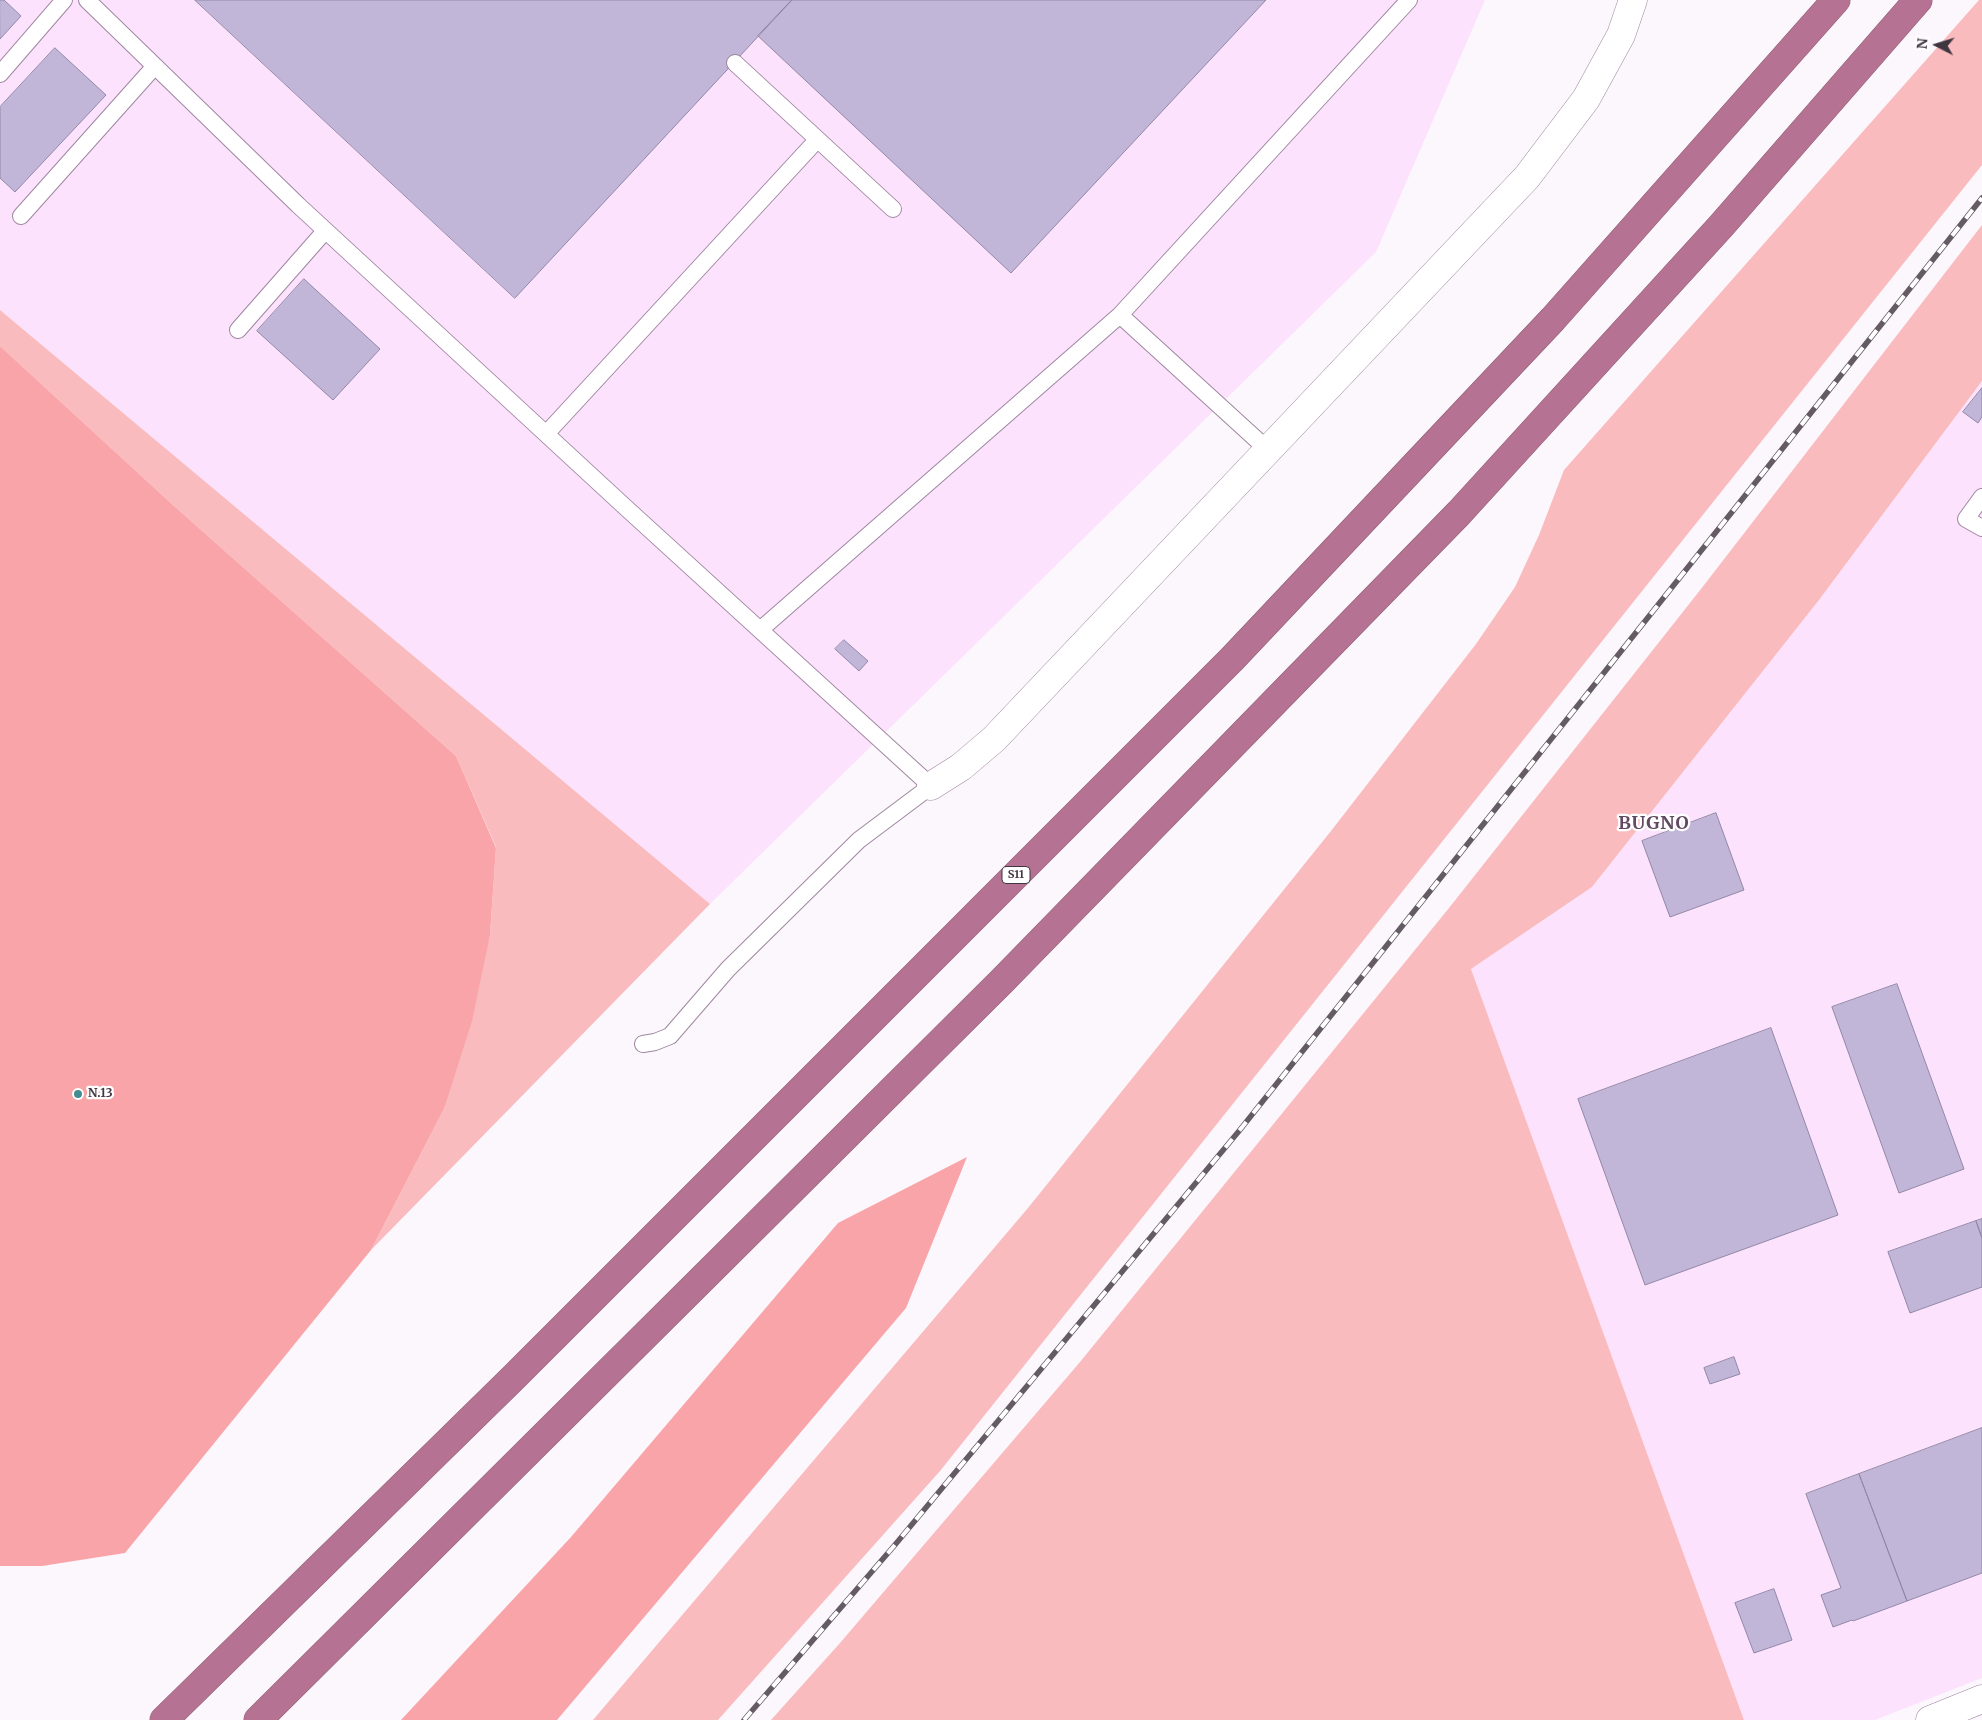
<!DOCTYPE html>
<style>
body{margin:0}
#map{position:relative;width:1982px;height:1720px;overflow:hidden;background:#fcf7fc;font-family:Merriweather,serif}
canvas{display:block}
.north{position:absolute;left:1912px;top:20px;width:50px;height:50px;-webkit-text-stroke:4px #fff;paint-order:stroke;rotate:275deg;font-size:14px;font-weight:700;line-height:20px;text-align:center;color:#403641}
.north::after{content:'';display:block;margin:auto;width:18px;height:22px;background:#403641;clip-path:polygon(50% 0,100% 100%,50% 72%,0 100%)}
</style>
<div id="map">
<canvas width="1982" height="1720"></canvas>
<div class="north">N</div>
</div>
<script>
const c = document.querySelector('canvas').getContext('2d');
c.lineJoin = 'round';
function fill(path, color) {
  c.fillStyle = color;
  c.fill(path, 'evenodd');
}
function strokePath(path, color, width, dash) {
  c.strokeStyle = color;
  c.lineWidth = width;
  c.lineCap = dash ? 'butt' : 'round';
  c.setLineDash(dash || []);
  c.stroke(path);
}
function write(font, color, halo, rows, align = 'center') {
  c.font = font + ' Merriweather,serif';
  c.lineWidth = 4.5;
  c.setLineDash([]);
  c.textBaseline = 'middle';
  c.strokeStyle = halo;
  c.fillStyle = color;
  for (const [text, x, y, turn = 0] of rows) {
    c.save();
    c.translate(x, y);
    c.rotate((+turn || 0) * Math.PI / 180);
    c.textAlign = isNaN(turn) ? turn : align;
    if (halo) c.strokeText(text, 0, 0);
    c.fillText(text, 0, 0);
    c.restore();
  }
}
fill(new Path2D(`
 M 0,0 L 1485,0 L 1376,252 L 710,904 L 0,310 Z
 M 1982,381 L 1982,1678 L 1875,1720 L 1744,1720 L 1471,969 L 1592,887 L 1819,600 Z`), '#fce2fd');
fill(new Path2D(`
 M 1979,0 L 1982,0 L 1982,165 L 940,1471 L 718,1720 L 593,1720 L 1028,1208 L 1331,831 L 1476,644 L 1515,587 L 1539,535 L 1564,470 Z
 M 1982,225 L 1982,381 L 1819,600 L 1592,887 L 1471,969 L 1744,1720 L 771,1720 L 840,1643 L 1080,1362 L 1449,908 L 1701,589 Z
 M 0,310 L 710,904 L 371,1250 L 444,1109 L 490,935 L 496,847 L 456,756 L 173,505 L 0,346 Z`), '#f9bbbe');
fill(new Path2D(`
 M 0,346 L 173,505 L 456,756 L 496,848 L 490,935 L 472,1021 L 444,1109 L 371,1250 L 125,1553 L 42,1566 L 0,1566 Z
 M 967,1157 L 906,1308 L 557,1720 L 401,1720 L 571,1537 L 838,1223 Z`), '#f9a4a9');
const building = new Path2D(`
 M 0,0 L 4,0 L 21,16 L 0,39 Z
 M 195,0 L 792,0 L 515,298 Z
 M 792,0 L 1266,0 L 1011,273 L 758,36 Z
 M 55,48 L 106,95 L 15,192 L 0,178 L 0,107 Z
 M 304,279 L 380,349 L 333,400 L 257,331 Z
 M 1982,388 L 1982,417 L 1978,423 L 1963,412 Z
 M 844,640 L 868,661 L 859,671 L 835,649 Z
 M 1716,813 L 1744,890 L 1670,917 L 1642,841 Z
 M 1897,984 L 1964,1169 L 1899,1193 L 1832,1007 Z
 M 1771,1028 L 1838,1215 L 1645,1285 L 1578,1099 Z
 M 1982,1219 L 1982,1238 L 1976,1221 Z
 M 1976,1221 L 1982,1238 L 1982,1287 L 1910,1313 L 1888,1252 Z
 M 1734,1357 L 1740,1374 L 1710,1384 L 1704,1368 Z
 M 1982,1428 L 1982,1573 L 1907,1601 L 1859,1474 Z
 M 1859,1474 L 1907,1601 L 1853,1621 L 1852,1620 L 1833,1627 L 1821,1595 L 1841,1588 L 1806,1494 Z
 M 1774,1589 L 1792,1640 L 1754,1653 L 1735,1603 Z`);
fill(building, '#c1b6d7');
strokePath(building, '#9288a8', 1);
const lane = new Path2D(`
 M 87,0 L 298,205 L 624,506 L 931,786 L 859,840 L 728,969 L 670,1036 L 655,1042 L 643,1044
 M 735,63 L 893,209
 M 0,74 L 64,0
 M 21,216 L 155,66
 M 1120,315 L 1268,450
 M 238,330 L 325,231
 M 546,434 L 817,140
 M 1982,497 L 1966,519 L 1982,528
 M 760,630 L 1120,315 L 1409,0`);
const street = new Path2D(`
 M 931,786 L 961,767 L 994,739 L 1527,177 L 1586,99 L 1621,35 L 1633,0
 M 1930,1720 L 1982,1699`);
const highway = new Path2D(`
 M 164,1720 L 514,1377 L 1232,659 L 1553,319 L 1836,0
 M 258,1720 L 1001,982 L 1459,513 L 1721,226 L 1918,0`);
strokePath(lane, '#9f86a0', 18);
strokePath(street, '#9f86a0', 29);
strokePath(highway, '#8c5d76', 29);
strokePath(lane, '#fff', 16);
strokePath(street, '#fff', 28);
strokePath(highway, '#b57292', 28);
const rail = new Path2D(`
 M 744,1720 L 894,1546 L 1239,1131 L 1982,198`);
strokePath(rail, '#645b65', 5.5);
strokePath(rail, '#fff', 4, [11]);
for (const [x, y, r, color] of [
 [78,1094,5,"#448c8f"]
]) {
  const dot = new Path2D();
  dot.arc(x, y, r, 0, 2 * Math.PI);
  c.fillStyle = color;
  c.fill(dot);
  strokePath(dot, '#fff', 2);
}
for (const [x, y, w] of [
 [1016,875,28]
]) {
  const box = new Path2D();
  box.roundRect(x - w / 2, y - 8.5, w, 17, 4);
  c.fillStyle = '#fff';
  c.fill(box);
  strokePath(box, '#403641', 1);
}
write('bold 11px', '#403641', null, [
 ["S11",1016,875]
]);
write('bold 12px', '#403641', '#fff', [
 ["N.13",88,1094]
], 'left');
c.letterSpacing = '1px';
write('bold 18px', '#614a62', '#fff', [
 ["BUGNO",1654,824]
]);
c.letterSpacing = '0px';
</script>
